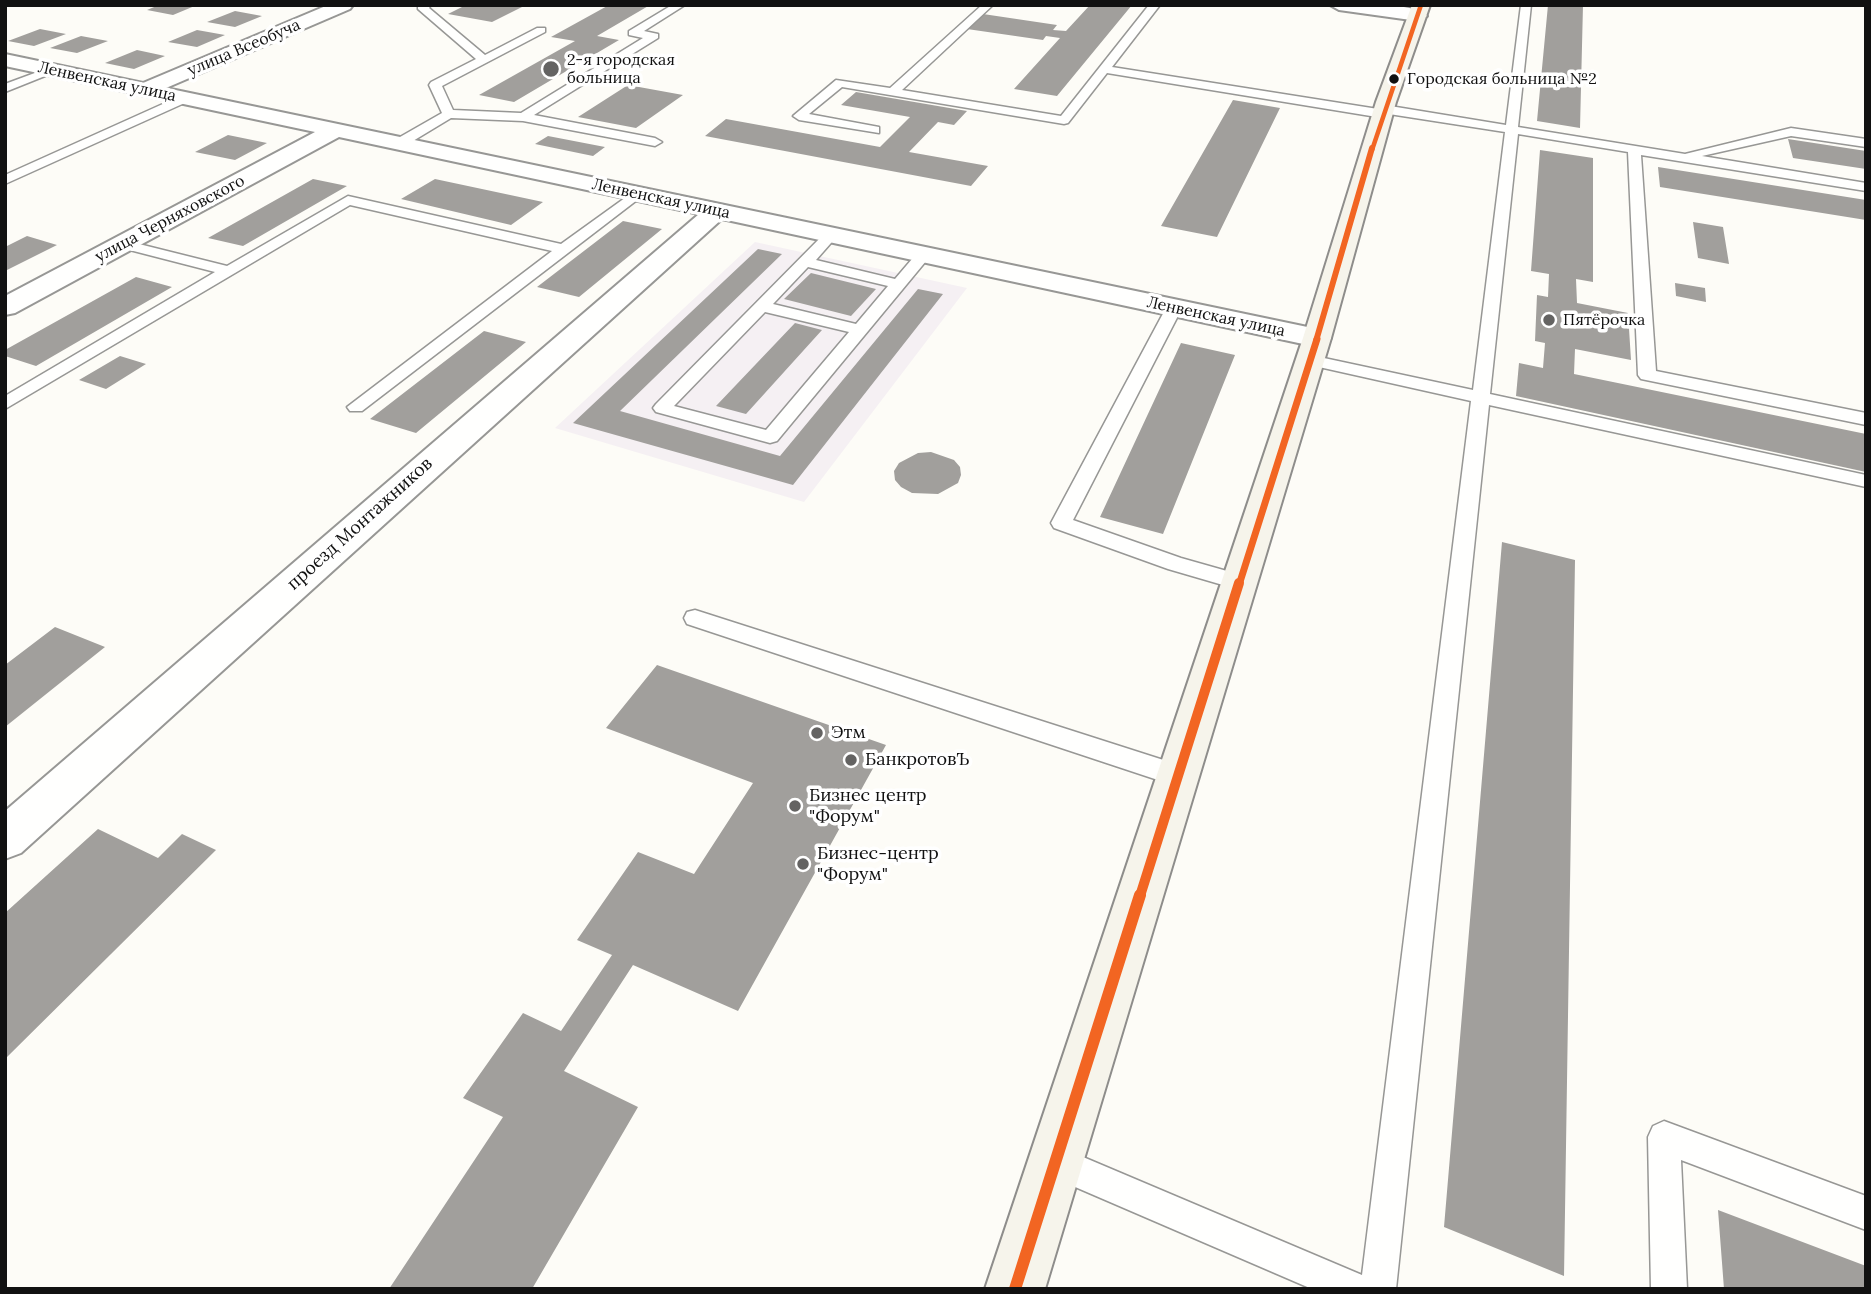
<!DOCTYPE html>
<meta charset="utf-8">
<style>
body{margin:0}
#map{position:relative;width:1871px;height:1294px;overflow:hidden;background:#fdfcf7;font-family:Lora,serif}
canvas{display:block}
.frame{position:absolute;inset:0;border:7px solid #111;pointer-events:none}
</style>
<div id="map">
<canvas width="1871" height="1294"></canvas>
<div class="frame"></div>
</div>
<script>
const c = document.querySelector('canvas').getContext('2d');
c.lineJoin = 'round';
function fill(path, color) {
  c.fillStyle = color;
  c.fill(path, 'evenodd');
}
function strokePath(path, color, width, dash) {
  c.strokeStyle = color;
  c.lineWidth = width;
  c.lineCap = dash ? 'butt' : 'round';
  c.setLineDash(dash || []);
  c.stroke(path);
}
function write(font, color, halo, rows, align = 'center') {
  c.font = font + ' Lora,serif';
  c.lineWidth = 7;
  c.setLineDash([]);
  c.textBaseline = 'middle';
  c.strokeStyle = halo;
  c.fillStyle = color;
  for (const [text, x, y, turn = 0] of rows) {
    c.save();
    c.translate(x, y);
    c.rotate((+turn || 0) * Math.PI / 180);
    c.textAlign = isNaN(turn) ? turn : align;
    if (halo) c.strokeText(text, 0, 0);
    c.fillText(text, 0, 0);
    c.restore();
  }
}
fill(new Path2D(`
 M 755,242 L 967,288 L 804,502 L 555,428 Z`), '#f5f0f3');
fill(new Path2D(`
 M 159,5 L 197,5 L 173,15 L 147,10 Z
 M 466,5 L 526,5 L 492,22 L 448,14 Z
 M 609,5 L 650,5 L 597,36 L 619,40 L 514,102 L 479,95 L 575,41 L 551,37 Z
 M 1090,5 L 1132,5 L 1057,96 L 1014,89 L 1060,38 L 1046,36 L 1043,40 L 967,29 L 983,14 L 1057,25 L 1053,30 L 1066,31 Z
 M 1548,5 L 1583,5 L 1580,128 L 1537,121 Z
 M 235,11 L 262,16 L 235,27 L 207,22 Z
 M 40,29 L 66,34 L 34,46 L 8,41 Z
 M 197,30 L 225,35 L 197,47 L 168,42 Z
 M 81,36 L 108,41 L 77,53 L 50,48 Z
 M 137,50 L 165,56 L 134,69 L 105,63 Z
 M 628,85 L 683,95 L 636,128 L 578,117 Z
 M 856,92 L 967,111 L 954,125 L 938,122 L 909,152 L 988,166 L 971,186 L 705,136 L 726,119 L 880,147 L 910,117 L 841,105 Z
 M 1233,100 L 1280,108 L 1217,237 L 1161,226 Z
 M 228,135 L 267,143 L 235,160 L 195,152 Z
 M 548,136 L 605,147 L 593,156 L 535,144 Z
 M 1788,139 L 1866,151 L 1866,169 L 1793,158 Z
 M 1540,150 L 1593,158 L 1593,282 L 1576,279 L 1577,303 L 1628,313 L 1631,360 L 1575,349 L 1574,374 L 1866,434 L 1866,472 L 1516,396 L 1519,363 L 1543,368 L 1545,343 L 1535,341 L 1537,295 L 1548,297 L 1549,274 L 1531,271 Z
 M 1658,167 L 1866,200 L 1866,220 L 1660,187 Z
 M 313,179 L 347,186 L 243,246 L 208,238 Z
 M 435,179 L 543,202 L 511,225 L 401,199 Z
 M 623,221 L 662,229 L 579,297 L 537,287 Z
 M 1693,222 L 1723,227 L 1729,264 L 1698,258 Z
 M 27,236 L 57,245 L 5,271 L 5,247 Z
 M 758,249 L 782,254 L 620,411 L 780,456 L 918,289 L 943,294 L 793,485 L 573,423 Z
 M 811,273 L 876,289 L 851,316 L 784,299 Z
 M 136,277 L 172,287 L 36,366 L 5,356 L 5,350 Z
 M 1675,283 L 1705,288 L 1706,302 L 1676,296 Z
 M 795,323 L 822,330 L 746,414 L 716,406 Z
 M 484,331 L 526,342 L 416,433 L 370,419 Z
 M 1181,343 L 1235,355 L 1163,534 L 1100,517 Z
 M 120,356 L 146,364 L 106,389 L 79,380 Z
 M 931,452 L 954,460 L 960,467 L 961,475 L 958,483 L 938,494 L 912,493 L 901,487 L 895,480 L 894,471 L 899,463 L 918,453 Z
 M 1502,542 L 1575,560 L 1564,1276 L 1444,1227 Z
 M 55,627 L 105,647 L 5,727 L 5,665 Z
 M 657,665 L 886,745 L 738,1011 L 633,965 L 564,1071 L 638,1107 L 532,1289 L 389,1289 L 503,1117 L 463,1098 L 523,1013 L 561,1031 L 612,955 L 577,940 L 638,852 L 694,874 L 753,783 L 606,728 Z
 M 98,829 L 158,858 L 182,834 L 216,850 L 5,1059 L 5,913 Z
 M 1718,1210 L 1866,1266 L 1866,1289 L 1724,1289 Z`), '#a19f9c');
const lane = new Path2D(`
 M 418,5 L 431,5 L 429,8 L 485,55 L 537,28 L 545,28 L 545,32 L 442,86 L 453,110 L 521,113 L 643,38 L 629,35 L 629,31 L 672,5 L 685,5 L 644,31 L 658,34 L 658,38 L 534,115 L 655,138 L 662,142 L 655,146 L 523,121 L 451,118 L 403,147 L 393,147 L 393,141 L 442,113 L 429,85 L 431,82 L 476,59 L 418,9 Z
 M 982,5 L 993,5 L 902,90 L 1061,116 L 1149,5 L 1160,5 L 1112,67 L 1378,109 L 1384,105 L 1506,125 L 1521,5 L 1531,5 L 1518,127 L 1685,154 L 1791,128 L 1866,139 L 1866,147 L 1791,136 L 1702,156 L 1866,183 L 1866,191 L 1641,155 L 1656,371 L 1866,413 L 1866,425 L 1641,379 L 1638,375 L 1628,152 L 1518,134 L 1490,394 L 1866,475 L 1866,487 L 1489,405 L 1396,1289 L 1312,1289 L 1045,1174 L 1041,1162 L 1045,1150 L 1057,1146 L 1362,1275 L 1471,401 L 1310,365 L 1301,360 L 1310,355 L 1473,390 L 1505,132 L 1389,114 L 1383,118 L 1107,73 L 1068,123 L 1064,124 L 842,87 L 809,114 L 879,127 L 879,133 L 799,120 L 793,116 L 836,80 L 890,88 Z
 M 51,67 L 57,70 L 55,72 L 5,92 L 5,84 Z
 M 185,94 L 189,95 L 189,101 L 5,184 L 5,175 Z
 M 636,190 L 643,194 L 641,197 L 362,411 L 350,411 L 347,407 L 552,251 L 350,205 L 5,409 L 5,396 L 215,272 L 118,247 L 116,244 L 118,241 L 123,240 L 227,266 L 348,196 L 561,244 Z
 M 831,231 L 838,235 L 816,260 L 895,279 L 918,252 L 928,252 L 931,255 L 777,441 L 770,443 L 656,412 L 653,408 L 656,404 L 826,232 ZM 808,267 L 888,286 L 856,324 L 773,304 ZM 765,312 L 849,332 L 766,430 L 674,406 Z
 M 1174,303 L 1182,308 L 1073,520 L 1181,558 L 1248,577 L 1251,582 L 1248,587 L 1240,590 L 1168,569 L 1054,528 L 1051,523 L 1166,308 Z
 M 695,610 L 1179,765 L 1188,769 L 1192,776 L 1188,783 L 1179,787 L 687,624 L 684,618 L 687,612 Z
 M 1664,1121 L 1866,1196 L 1866,1230 L 1681,1160 L 1687,1289 L 1651,1289 L 1648,1137 L 1653,1126 Z`);
const street = new Path2D(`
 M 328,5 L 353,5 L 350,9 L 166,88 L 1317,329 L 1327,332 L 1331,338 L 1327,344 L 1317,347 L 722,219 L 21,853 L 5,859 L 5,811 L 699,214 L 339,137 L 15,313 L 5,315 L 5,296 L 315,132 L 5,66 L 5,54 L 143,83 Z
 M 1330,5 C 1351,5 1413,1 1427,16 L 1418,21 L 1339,10 Z`);
const secondary = new Path2D(`
 M 1412,5 L 1430,5 L 1396,102 L 1331,338 L 1045,1289 L 985,1289 L 1303,338 L 1376,102 Z`);
strokePath(lane, '#979795', 3);
strokePath(street, '#979795', 4);
strokePath(secondary, '#8e8d8b', 4);
fill(lane, '#fffffe');
fill(street, '#fffffe');
fill(secondary, '#f6f4eb');
strokePath(new Path2D(`
 M 1372,150 L 1421,5`), '#f26522', 4.5);
strokePath(new Path2D(`
 M 1316,341 L 1372,148`), '#f26522', 6);
strokePath(new Path2D(`
 M 1239,585 L 1317,339`), '#f26522', 7);
strokePath(new Path2D(`
 M 1140,896 L 1239,583`), '#f26522', 10);
strokePath(new Path2D(`
 M 1015,1289 L 1140,895`), '#f26522', 12);
for (const [x, y, r, color] of [
 [551,69,9,"#646362"],
 [1394,79,6,"#111"],
 [1549,320,7,"#646362"],
 [817,733,7,"#646362"],
 [851,760,7,"#646362"],
 [795,806,7,"#646362"],
 [803,864,7,"#646362"]
]) {
  const dot = new Path2D();
  dot.arc(x, y, r, 0, 2 * Math.PI);
  c.fillStyle = color;
  c.fill(dot);
  strokePath(dot, '#fff', 2.5);
}
write('16px', '#111', '#fff', [
 ["улица Всеобуча",244,48,-23],
 ["Ленвенская улица",107,82,12],
 ["Ленвенская улица",661,199,12],
 ["улица Черняховского",170,219,-28],
 ["Ленвенская улица",1216,317,12]
]);
write('16px', '#111', '#fff', [
 ["2-я городская",567,60],
 ["больница",567,78],
 ["Пятёрочка",1563,320]
], 'left');
write('16px', '#111', '#fff', [
 ["Городская больница №2",1407,79]
], 'left');
write('18px', '#111', '#fff', [
 ["проезд Монтажников",360,524,-42]
]);
write('18px', '#111', '#fff', [
 ["Этм",831,733],
 ["БанкротовЪ",865,760],
 ["Бизнес центр",809,796],
 ["\"Форум\"",809,817],
 ["Бизнес-центр",817,854],
 ["\"Форум\"",817,875]
], 'left');
</script>
